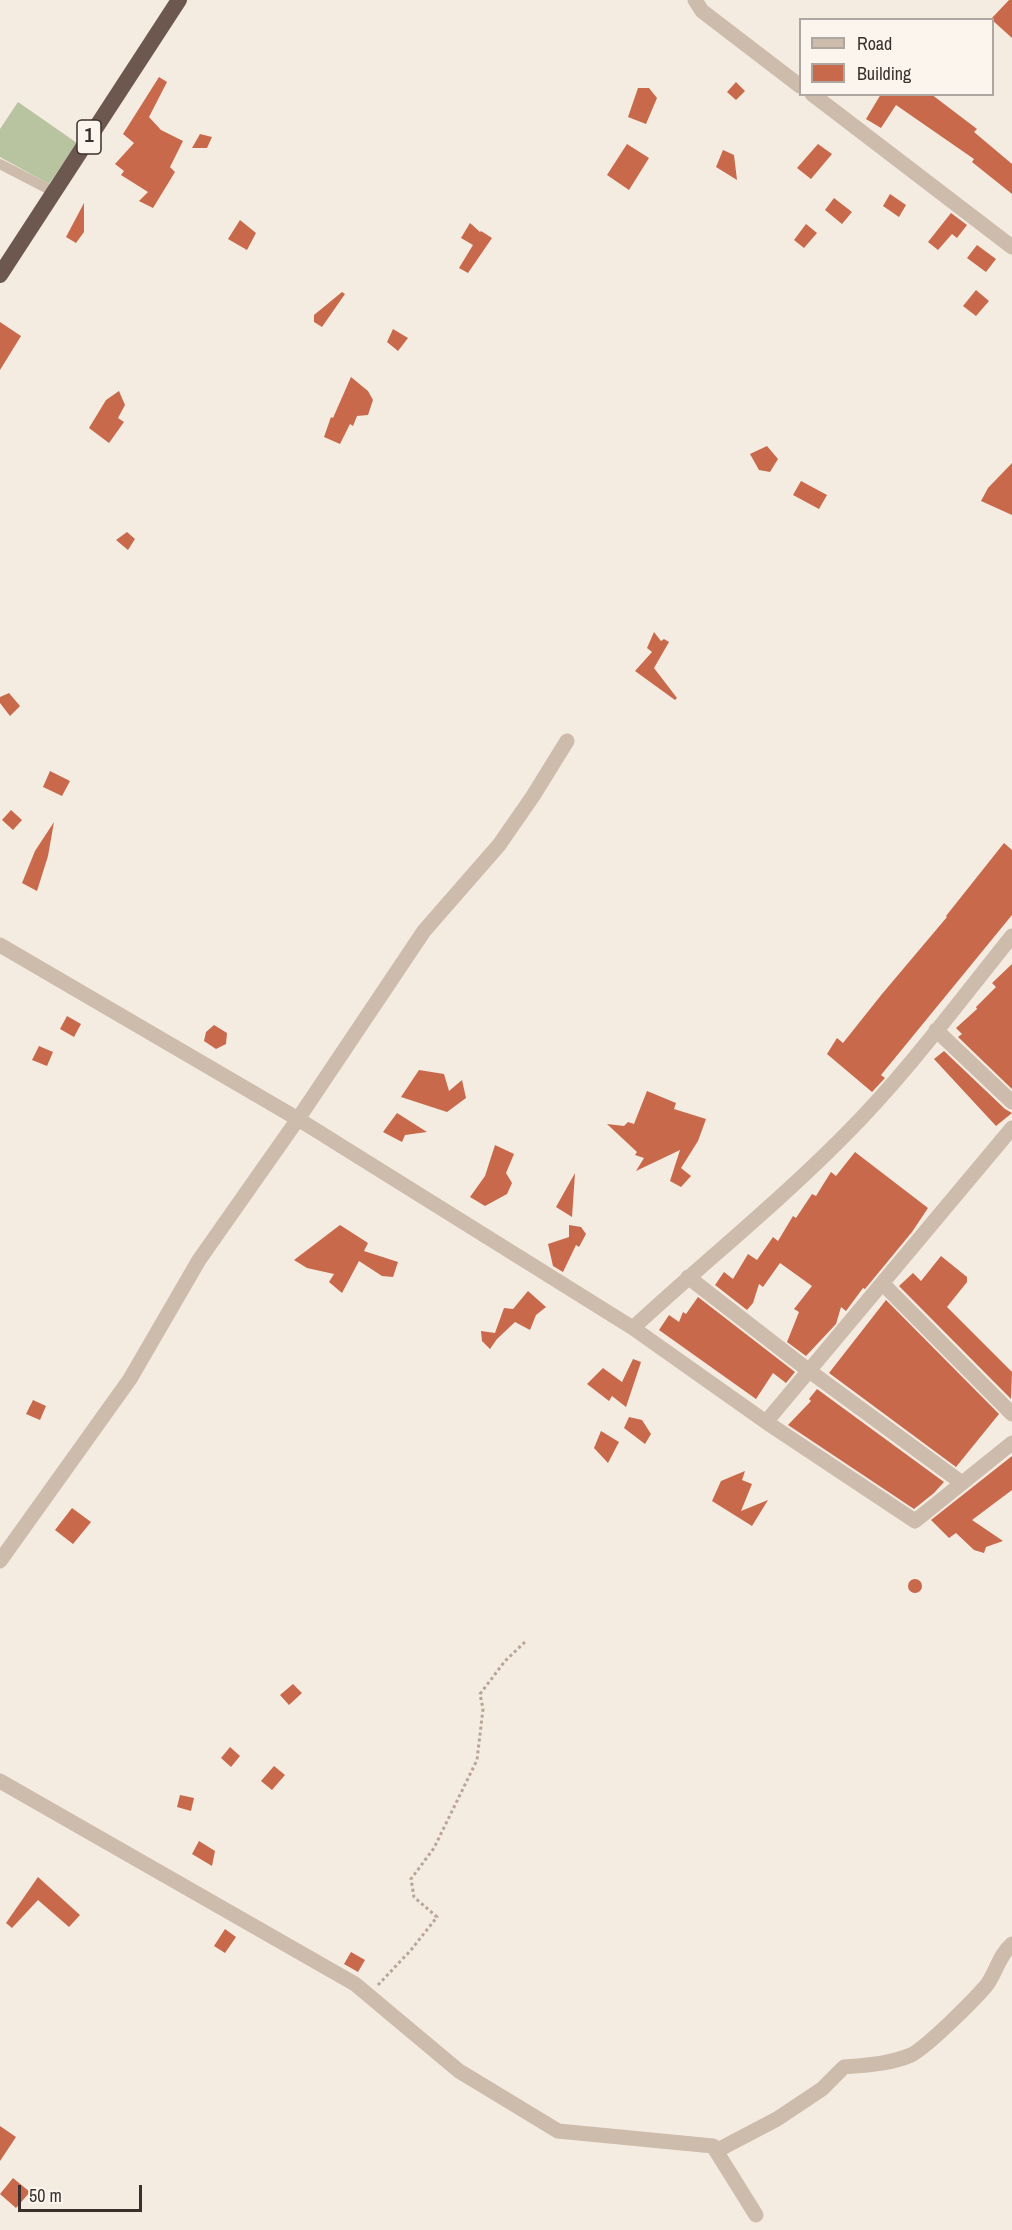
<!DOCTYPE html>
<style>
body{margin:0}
#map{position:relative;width:1012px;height:2230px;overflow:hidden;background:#f4ebe1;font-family:"Archivo Narrow",sans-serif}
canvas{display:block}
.legend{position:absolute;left:799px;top:18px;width:195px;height:78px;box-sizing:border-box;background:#fbf5ee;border:2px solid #aea6a0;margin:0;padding:8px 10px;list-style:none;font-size:18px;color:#3b302b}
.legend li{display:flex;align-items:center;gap:12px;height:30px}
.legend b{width:30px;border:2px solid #aea6a0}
.scale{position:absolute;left:18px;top:2185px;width:124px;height:27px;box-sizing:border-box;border:3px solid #3b302b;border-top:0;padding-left:8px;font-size:18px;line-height:21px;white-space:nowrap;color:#3b302b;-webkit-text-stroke:4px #fbf5ee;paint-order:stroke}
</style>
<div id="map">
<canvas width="1012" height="2230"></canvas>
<ul class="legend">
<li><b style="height:8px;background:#cdbbac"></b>Road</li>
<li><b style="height:16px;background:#c8694b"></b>Building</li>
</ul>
<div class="scale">50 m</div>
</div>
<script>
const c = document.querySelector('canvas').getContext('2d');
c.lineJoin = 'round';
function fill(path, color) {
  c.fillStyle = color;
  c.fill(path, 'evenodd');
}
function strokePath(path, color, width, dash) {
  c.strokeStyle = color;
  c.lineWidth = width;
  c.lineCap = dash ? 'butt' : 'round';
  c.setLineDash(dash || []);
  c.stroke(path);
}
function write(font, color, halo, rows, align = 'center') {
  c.font = font + ' "Archivo Narrow",sans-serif';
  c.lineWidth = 6;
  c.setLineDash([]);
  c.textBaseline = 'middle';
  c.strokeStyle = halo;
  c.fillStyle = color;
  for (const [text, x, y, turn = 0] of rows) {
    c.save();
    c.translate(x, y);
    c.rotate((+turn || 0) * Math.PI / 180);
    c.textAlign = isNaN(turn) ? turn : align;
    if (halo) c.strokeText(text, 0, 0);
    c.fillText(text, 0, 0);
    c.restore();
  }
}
fill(new Path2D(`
 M 18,102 L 77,143 L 49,184 L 0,157 L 0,129 Z`), '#b8c4a0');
fill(new Path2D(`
 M 1009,0 L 1012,0 L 1012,38 L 991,19 Z
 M 159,77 L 167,82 L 149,117 L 161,130 L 183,141 L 170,167 L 175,172 L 153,208 L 139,201 L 148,192 L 121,175 L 124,171 L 115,164 L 134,143 L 123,134 Z
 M 736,82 L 745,91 L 736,100 L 727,92 Z
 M 638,88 L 649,88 L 657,98 L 646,124 L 628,117 Z
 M 881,94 L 931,94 L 977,129 L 974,132 L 1012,164 L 1012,194 L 972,162 L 974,159 L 896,105 L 881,128 L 866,119 Z
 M 200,134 L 212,137 L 207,148 L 192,148 Z
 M 627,144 L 649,158 L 629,190 L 607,175 Z
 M 818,144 L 832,154 L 811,179 L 797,168 Z
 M 723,150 L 734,155 L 737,180 L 716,167 Z
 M 890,194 L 906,205 L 899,217 L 883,206 Z
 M 834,198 L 852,212 L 842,224 L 825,210 Z
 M 84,203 L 84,232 L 76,243 L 66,237 Z
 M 951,213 L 967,225 L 957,238 L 952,234 L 938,250 L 928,242 Z
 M 240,220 L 256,233 L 247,250 L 228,239 Z
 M 470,223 L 480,232 L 481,231 L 492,238 L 468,273 L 459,268 L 473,245 L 461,238 Z
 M 806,224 L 817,233 L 804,248 L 794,240 Z
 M 977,245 L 996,259 L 986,272 L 967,258 Z
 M 976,290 L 989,301 L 976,316 L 963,306 Z
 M 342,292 L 345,294 L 322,327 L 314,322 L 314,315 Z
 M 0,322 L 21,336 L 0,370 Z
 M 393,329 L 408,338 L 398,351 L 387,342 Z
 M 351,377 L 368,391 L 373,400 L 368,415 L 357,416 L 353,426 L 350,424 L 340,444 L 324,437 L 331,417 L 333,418 Z
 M 119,391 L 125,405 L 118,418 L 124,422 L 109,443 L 89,428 L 106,400 Z
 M 767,446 L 778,459 L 770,472 L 759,470 L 750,454 Z
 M 1012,463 L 1012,515 L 981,501 L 988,488 Z
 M 801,481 L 827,495 L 819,509 L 793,495 Z
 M 127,532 L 135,539 L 128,550 L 116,540 Z
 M 654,632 L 661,641 L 664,639 L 669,642 L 654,668 L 677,698 L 675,700 L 635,671 L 652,652 L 647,648 Z
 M 9,693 L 20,706 L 10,716 L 0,703 L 0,697 Z
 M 50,771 L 70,781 L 62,796 L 43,787 Z
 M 11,810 L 22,820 L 13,830 L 2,820 Z
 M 54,822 L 48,856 L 37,891 L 22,883 L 35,851 Z
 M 1004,843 L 1012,850 L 1012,915 L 881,1075 L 885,1078 L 872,1092 L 827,1054 L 837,1038 L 843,1043 L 882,994 L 947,917 L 946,916 Z
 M 1012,964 L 1012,1089 L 958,1037 L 962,1034 L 956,1028 L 977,1009 L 976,1007 L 996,987 L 992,983 Z
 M 67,1016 L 81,1024 L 74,1037 L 60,1029 Z
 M 214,1025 L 227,1033 L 226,1044 L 216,1049 L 204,1041 L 206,1032 Z
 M 39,1046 L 53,1052 L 47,1066 L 32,1060 Z
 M 944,1051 L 1005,1109 L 1012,1113 L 996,1126 L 934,1059 Z
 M 419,1070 L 444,1074 L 449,1091 L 462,1080 L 466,1098 L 447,1112 L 401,1097 Z
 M 647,1091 L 676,1103 L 674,1109 L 706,1119 L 698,1141 L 681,1168 L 691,1176 L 681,1187 L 670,1181 L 680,1150 L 636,1171 L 644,1158 L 635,1155 L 637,1152 L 607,1124 L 624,1126 L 628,1122 L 634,1124 Z
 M 397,1113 L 427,1132 L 405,1135 L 402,1142 L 383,1132 Z
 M 495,1145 L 514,1154 L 506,1173 L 512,1183 L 507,1194 L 485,1206 L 470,1197 L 485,1176 Z
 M 855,1152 L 928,1208 L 912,1232 L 865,1289 L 863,1288 L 846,1311 L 841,1307 L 836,1324 L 806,1356 L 787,1342 L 799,1312 L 794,1309 L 812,1286 L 780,1263 L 763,1287 L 759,1284 L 753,1303 L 747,1310 L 715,1285 L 724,1272 L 733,1279 L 748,1254 L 757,1260 L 773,1237 L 778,1241 L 793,1216 L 796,1218 L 812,1194 L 816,1196 L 831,1172 L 836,1176 Z
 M 575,1173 L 572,1217 L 556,1207 Z
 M 340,1225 L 368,1243 L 364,1251 L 398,1262 L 393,1277 L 382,1276 L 359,1261 L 342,1293 L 329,1282 L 334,1274 L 307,1268 L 294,1260 Z
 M 569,1225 L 581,1227 L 586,1234 L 579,1247 L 576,1245 L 563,1272 L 553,1266 L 548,1244 L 569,1237 Z
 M 941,1256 L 967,1277 L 967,1282 L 947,1307 L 1012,1372 L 1011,1399 L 899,1286 L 913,1273 L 921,1281 Z
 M 528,1291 L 546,1307 L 536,1315 L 530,1330 L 515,1322 L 497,1339 L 490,1349 L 482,1341 L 481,1331 L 495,1333 L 504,1308 L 513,1309 Z
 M 698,1297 L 795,1372 L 786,1383 L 773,1373 L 756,1399 L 659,1330 L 669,1315 L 679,1322 L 683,1312 L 686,1314 Z
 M 886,1300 L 999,1414 L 956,1467 L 829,1373 Z
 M 633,1359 L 641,1362 L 626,1407 L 612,1396 L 609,1401 L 587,1384 L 603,1368 L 622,1382 Z
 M 817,1389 L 944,1482 L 934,1493 L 914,1509 L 788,1425 L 811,1401 L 809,1399 Z
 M 33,1400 L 46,1406 L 40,1420 L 26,1414 Z
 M 629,1417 L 642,1420 L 651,1434 L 645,1444 L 624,1428 Z
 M 601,1431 L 619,1442 L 608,1463 L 594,1448 Z
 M 1012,1456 L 1012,1490 L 972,1520 L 1003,1541 L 986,1547 L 984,1553 L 974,1550 L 956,1533 L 949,1538 L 931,1520 Z
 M 745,1471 L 742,1480 L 752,1484 L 741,1511 L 768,1500 L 752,1526 L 712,1501 L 721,1481 Z
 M 72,1508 L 91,1522 L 73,1544 L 55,1530 Z
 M908 1586a7 7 0 1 1 14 0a7 7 0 1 1-14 0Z
 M 293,1684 L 302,1693 L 289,1705 L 280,1695 Z
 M 230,1747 L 240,1756 L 231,1767 L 221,1758 Z
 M 274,1766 L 285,1775 L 272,1790 L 261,1781 Z
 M 180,1795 L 194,1798 L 191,1811 L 177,1807 Z
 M 199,1841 L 215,1851 L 212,1866 L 192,1854 Z
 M 38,1877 L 80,1915 L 69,1927 L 38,1900 L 12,1928 L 6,1923 Z
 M 225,1929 L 236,1937 L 225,1953 L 214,1946 Z
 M 351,1952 L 365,1960 L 358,1972 L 344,1964 Z
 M 0,2126 L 16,2137 L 0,2161 Z
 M 13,2178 L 30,2192 L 16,2208 L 0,2194 Z`), '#c8694b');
strokePath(new Path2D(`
 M 378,1985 L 411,1950 L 437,1917 L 414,1897 L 411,1879 L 434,1848 L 477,1760 L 483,1709 L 480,1694 L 505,1661 L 527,1640`), '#b9a596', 3, [3, 3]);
strokePath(new Path2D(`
 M 0,164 L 54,192`), '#cdbbac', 10);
strokePath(new Path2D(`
 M 695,0 L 702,11 L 800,86
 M 812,94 L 1012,247
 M 0,945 L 298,1119 L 633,1328 L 766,1422 L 915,1521 L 1012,1443
 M 936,1030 L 1012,1102
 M 688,1277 L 808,1370 L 962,1483
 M 883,1284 L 1012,1414
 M 633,1328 C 703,1263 778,1203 845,1135 C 906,1074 958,1003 1012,936
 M 766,1422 L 1012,1128
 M 0,1561 L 130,1379 L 199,1260 L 298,1119 L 424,931 L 499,845 L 533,796 L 567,741
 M 0,1781 L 355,1984 L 459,2071 L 558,2131 L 713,2146 L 756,2215
 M 716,2151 L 777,2119 L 822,2089 L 844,2067 C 867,2065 890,2064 911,2055 C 927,2047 973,2001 986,1986 C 996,1973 999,1955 1012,1944`), '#cdbbac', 15);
strokePath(new Path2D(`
 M 0,275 L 179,0`), '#6c584f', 16);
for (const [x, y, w] of [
 [89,137,24]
]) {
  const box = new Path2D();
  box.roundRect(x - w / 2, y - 17, w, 34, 4.5);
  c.fillStyle = '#fbf5ee';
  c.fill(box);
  strokePath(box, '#3b302b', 1.5);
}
write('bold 20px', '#3b302b', null, [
 ["1",89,137]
]);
</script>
